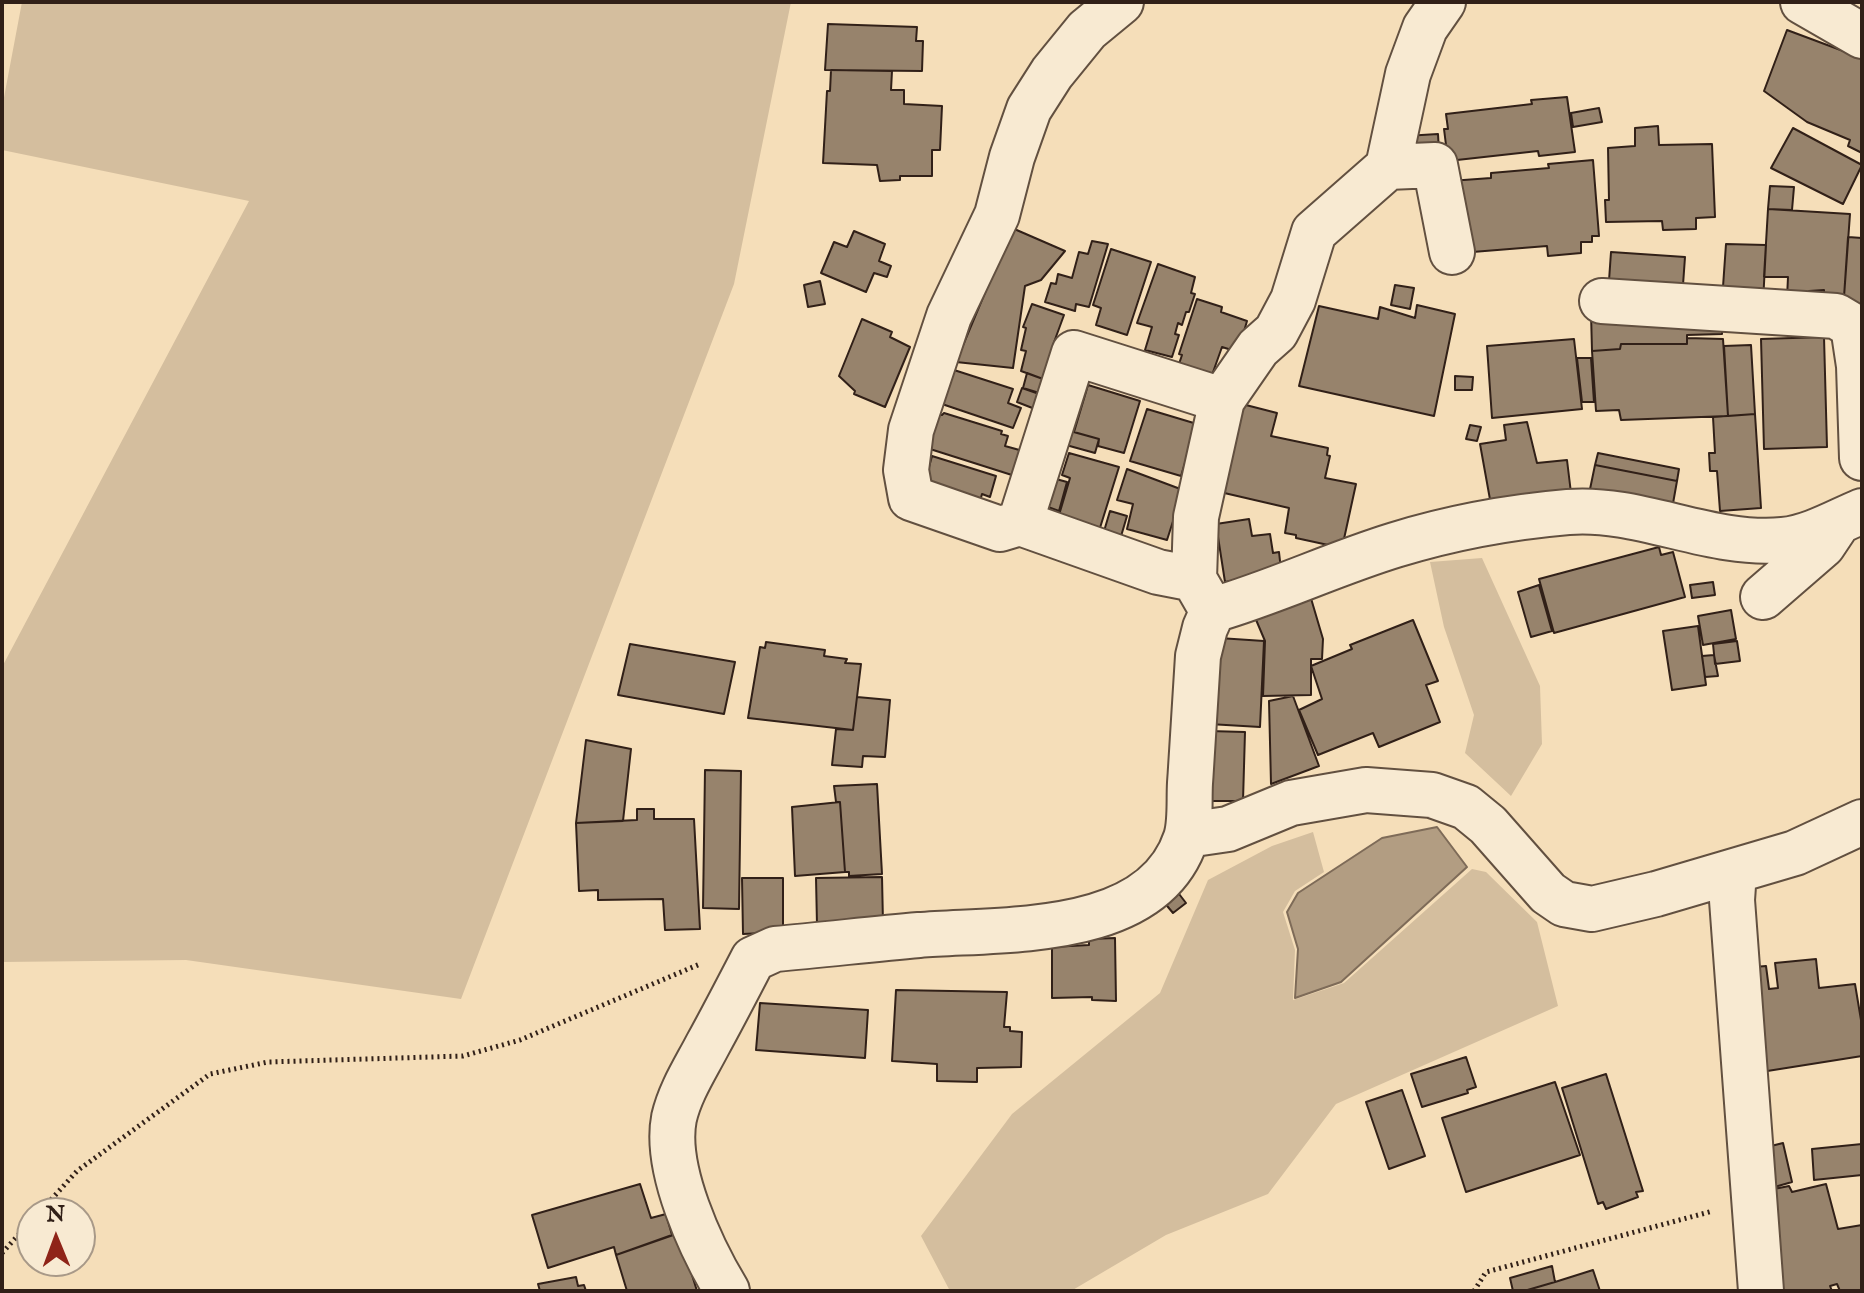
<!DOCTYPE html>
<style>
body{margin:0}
#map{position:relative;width:1864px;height:1293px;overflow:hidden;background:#f5deb9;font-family:"IM FELL English",serif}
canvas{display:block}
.frame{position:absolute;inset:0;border:4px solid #312018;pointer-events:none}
.north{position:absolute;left:16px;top:1197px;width:80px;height:80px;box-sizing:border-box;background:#f8ead2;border:2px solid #a89988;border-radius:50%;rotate:359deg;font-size:22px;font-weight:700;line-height:32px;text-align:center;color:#312018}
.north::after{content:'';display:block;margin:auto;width:28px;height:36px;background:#8f2418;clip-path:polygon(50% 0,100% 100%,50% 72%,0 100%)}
</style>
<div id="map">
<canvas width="1864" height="1293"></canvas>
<div class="frame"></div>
<div class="north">N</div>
</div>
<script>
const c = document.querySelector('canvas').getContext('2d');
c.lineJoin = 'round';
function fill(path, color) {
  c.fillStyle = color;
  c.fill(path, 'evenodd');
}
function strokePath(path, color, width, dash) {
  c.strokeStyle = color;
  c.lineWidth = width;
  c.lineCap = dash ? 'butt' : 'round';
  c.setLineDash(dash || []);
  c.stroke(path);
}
fill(new Path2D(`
 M 22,2 L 791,2 L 734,284 L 461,999 L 186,960 L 2,962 L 2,667 L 249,201 L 2,150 L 2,108 Z
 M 1482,558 L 1540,686 L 1542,744 L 1511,796 L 1465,753 L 1474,715 L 1444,627 L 1430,562 Z
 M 1313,832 L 1324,872 L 1295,891 L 1283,912 L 1295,950 L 1293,1000 L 1344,983 L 1472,869 L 1486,872 L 1537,922 L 1558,1006 L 1336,1104 L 1268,1194 L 1166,1235 L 1071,1291 L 950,1291 L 921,1236 L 1012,1114 L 1160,993 L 1208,880 L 1272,846 Z`), '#d4be9e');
const water = new Path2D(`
 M 1437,827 L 1467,867 L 1341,982 L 1295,998 L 1298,949 L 1287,912 L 1298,893 L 1382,838 Z`);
fill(water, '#b29d82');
strokePath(water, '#7e6b58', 2);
const building = new Path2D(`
 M 828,24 L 917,27 L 916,41 L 923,41 L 922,71 L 825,70 Z
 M 1787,30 L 1862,58 L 1862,153 L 1848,146 L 1850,140 L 1807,122 L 1764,91 Z
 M 831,70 L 892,71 L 891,90 L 904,90 L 904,104 L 942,106 L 940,150 L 932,150 L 932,176 L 900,176 L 900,180 L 880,181 L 877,165 L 823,163 L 827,91 L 830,91 Z
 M 1567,97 L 1575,152 L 1539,156 L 1538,151 L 1448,161 L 1444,129 L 1448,129 L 1446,114 L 1532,104 L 1531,100 Z
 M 1599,108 L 1602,122 L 1573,127 L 1571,113 Z
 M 1658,126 L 1659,145 L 1712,144 L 1715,217 L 1696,218 L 1696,229 L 1663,230 L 1662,221 L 1606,222 L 1605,200 L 1609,200 L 1608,148 L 1635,146 L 1635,128 Z
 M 1793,128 L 1862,165 L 1843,204 L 1771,168 Z
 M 1438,134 L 1439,152 L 1406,153 L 1405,136 Z
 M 1593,160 L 1599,236 L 1592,236 L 1592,242 L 1581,242 L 1581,253 L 1548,256 L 1547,246 L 1460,253 L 1450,181 L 1491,178 L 1491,173 L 1549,168 L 1548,164 Z
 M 1770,186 L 1794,187 L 1792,210 L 1768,209 Z
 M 1768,209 L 1850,214 L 1844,297 L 1824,296 L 1824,290 L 1809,291 L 1809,299 L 1787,298 L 1788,277 L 1764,277 Z
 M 1012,228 L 1065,251 L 1041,280 L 1025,286 L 1013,368 L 956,362 Z
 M 854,231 L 885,244 L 879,261 L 891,266 L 887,277 L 874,273 L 866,292 L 821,273 L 834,242 L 847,247 Z
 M 1848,237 L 1862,238 L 1862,310 L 1844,297 Z
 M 1092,241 L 1108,244 L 1089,307 L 1076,304 L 1075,311 L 1045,302 L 1051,283 L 1056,284 L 1058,274 L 1072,278 L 1079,252 L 1088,254 Z
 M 1726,244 L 1766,245 L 1763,303 L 1722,301 Z
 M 1111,249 L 1151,262 L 1127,335 L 1096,325 L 1101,308 L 1093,305 Z
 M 1611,252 L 1685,257 L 1682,299 L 1608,295 Z
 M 1158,264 L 1195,277 L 1191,293 L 1195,294 L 1189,312 L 1186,312 L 1182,325 L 1178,323 L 1175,334 L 1179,335 L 1172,357 L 1145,350 L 1152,327 L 1137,323 Z
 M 820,281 L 825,304 L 808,307 L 804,285 Z
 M 1395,285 L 1414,288 L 1410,309 L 1391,305 Z
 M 1197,299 L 1222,307 L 1221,312 L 1247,321 L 1238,352 L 1222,347 L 1212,375 L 1179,364 L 1182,355 L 1179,354 Z
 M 1032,304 L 1064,315 L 1053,345 L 1057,347 L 1043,379 L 1021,371 L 1026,351 L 1021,350 L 1026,328 L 1023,327 Z
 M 1417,305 L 1455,314 L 1434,416 L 1299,386 L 1319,306 L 1378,319 L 1380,307 L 1415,318 Z
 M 1591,313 L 1723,316 L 1722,334 L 1687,335 L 1687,344 L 1621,344 L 1620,349 L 1592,351 Z
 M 862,319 L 892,332 L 890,337 L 910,347 L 885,407 L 854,394 L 855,391 L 839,376 Z
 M 1824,337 L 1827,447 L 1764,449 L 1761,339 Z
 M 1687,338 L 1723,339 L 1728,416 L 1621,420 L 1619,410 L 1596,411 L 1592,351 L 1620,349 L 1621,344 L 1687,344 Z
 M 1574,339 L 1582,409 L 1492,418 L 1487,346 Z
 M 1751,345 L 1755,414 L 1728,416 L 1724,346 Z
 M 1577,358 L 1591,358 L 1594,402 L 1582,402 Z
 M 954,370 L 1013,389 L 1008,403 L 1021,408 L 1013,428 L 939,403 L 951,371 L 954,373 Z
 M 1027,373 L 1043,379 L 1046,395 L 1023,388 Z
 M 1455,376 L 1473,377 L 1472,390 L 1455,390 Z
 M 1088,385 L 1140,401 L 1124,453 L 1098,446 L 1099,439 L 1074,432 Z
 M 1022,388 L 1045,396 L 1040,411 L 1017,402 Z
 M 1242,404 L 1277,413 L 1271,436 L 1328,448 L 1327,455 L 1330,456 L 1325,478 L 1356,484 L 1342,548 L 1296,538 L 1296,535 L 1285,533 L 1289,508 L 1220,492 Z
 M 1147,409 L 1197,424 L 1181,476 L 1130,461 Z
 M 944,413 L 1002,431 L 1001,434 L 1008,436 L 1005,446 L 1023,451 L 1015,476 L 930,449 L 927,444 L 937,414 L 942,415 Z
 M 1755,414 L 1761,508 L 1720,511 L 1717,471 L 1710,471 L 1709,453 L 1715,453 L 1713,417 Z
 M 1527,422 L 1537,463 L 1567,460 L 1571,493 L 1491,505 L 1480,444 L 1506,440 L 1504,425 Z
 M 1470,425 L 1481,427 L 1477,441 L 1466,439 Z
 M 1070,431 L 1099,439 L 1095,453 L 1066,445 Z
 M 1069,453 L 1119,467 L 1099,531 L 1059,515 L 1070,478 L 1062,475 Z
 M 1598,453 L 1679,469 L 1677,481 L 1595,465 Z
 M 932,456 L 996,476 L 990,497 L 982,494 L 977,512 L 924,485 Z
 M 1595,465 L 1677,481 L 1672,509 L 1589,494 Z
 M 1127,469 L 1183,490 L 1167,540 L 1127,529 L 1133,504 L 1117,500 Z
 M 1056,479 L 1067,482 L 1059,511 L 1048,507 Z
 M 1110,511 L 1127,516 L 1119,543 L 1102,538 Z
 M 1249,519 L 1252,536 L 1270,534 L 1273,553 L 1279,552 L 1281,570 L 1278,573 L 1225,582 L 1216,524 Z
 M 1659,547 L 1661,555 L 1673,552 L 1685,597 L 1554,633 L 1539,579 Z
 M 1713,582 L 1715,595 L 1692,598 L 1690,585 Z
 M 1539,585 L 1552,631 L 1531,637 L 1518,592 Z
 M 1310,595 L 1323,639 L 1322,659 L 1311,659 L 1311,695 L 1263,696 L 1265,641 L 1254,615 Z
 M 1731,610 L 1736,639 L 1703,645 L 1698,616 Z
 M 1413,620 L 1438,681 L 1426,685 L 1440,722 L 1379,747 L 1373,733 L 1318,755 L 1299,710 L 1322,699 L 1311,666 L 1352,649 L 1350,645 Z
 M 1698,626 L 1706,685 L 1672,690 L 1663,631 Z
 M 1219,638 L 1264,641 L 1260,727 L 1209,724 Z
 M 1737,641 L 1740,661 L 1715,664 L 1713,644 Z
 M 766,642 L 825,650 L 824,656 L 847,659 L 845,663 L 861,664 L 853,730 L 748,718 L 760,647 L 765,648 Z
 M 630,644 L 735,662 L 724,714 L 618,695 Z
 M 1714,655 L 1718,676 L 1705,677 L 1702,656 Z
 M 1293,696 L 1319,766 L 1271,784 L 1269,701 Z
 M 857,697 L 890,700 L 885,757 L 863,756 L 862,767 L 832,765 L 836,729 L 853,730 Z
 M 1209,731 L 1245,732 L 1243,801 L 1204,801 Z
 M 586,740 L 631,749 L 623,821 L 576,823 Z
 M 705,770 L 741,771 L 739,909 L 703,908 Z
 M 877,784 L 882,874 L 849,876 L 849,872 L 845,872 L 840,802 L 836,802 L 834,786 Z
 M 840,802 L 845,872 L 795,876 L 792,807 Z
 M 637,809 L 654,809 L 654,819 L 694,819 L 700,929 L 665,930 L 663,899 L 598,900 L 598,890 L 579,891 L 576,823 L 637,820 Z
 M 882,877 L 883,923 L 817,925 L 816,878 Z
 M 742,878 L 783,878 L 783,932 L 743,934 Z
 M 1176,890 L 1186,903 L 1173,913 L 1163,901 Z
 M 1115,938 L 1116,1001 L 1092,1000 L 1092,997 L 1052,998 L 1052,947 L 1089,945 L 1089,939 Z
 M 1816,959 L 1819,988 L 1855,984 L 1862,1026 L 1862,1056 L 1761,1072 L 1754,967 L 1766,966 L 1769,989 L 1778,988 L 1775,963 Z
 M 896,990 L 1007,992 L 1004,1027 L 1010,1027 L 1010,1031 L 1022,1032 L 1021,1067 L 977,1068 L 977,1082 L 937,1081 L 937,1064 L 892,1061 Z
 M 760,1003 L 868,1010 L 865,1058 L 756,1050 Z
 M 1466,1057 L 1476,1087 L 1467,1090 L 1468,1093 L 1422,1107 L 1411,1074 Z
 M 1606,1074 L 1643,1191 L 1636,1192 L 1638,1197 L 1606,1209 L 1603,1202 L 1598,1204 L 1562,1088 Z
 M 1555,1082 L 1580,1155 L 1466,1192 L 1442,1118 Z
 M 1402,1090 L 1425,1156 L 1389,1169 L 1366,1102 Z
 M 1783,1143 L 1792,1182 L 1771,1188 L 1763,1148 Z
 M 1862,1144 L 1862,1175 L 1814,1180 L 1812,1149 Z
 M 640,1184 L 651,1218 L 666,1214 L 672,1235 L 616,1255 L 614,1247 L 548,1268 L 532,1215 Z
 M 1826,1184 L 1838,1229 L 1862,1225 L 1862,1291 L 1840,1291 L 1837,1284 L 1830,1286 L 1832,1291 L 1775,1291 L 1764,1191 L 1789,1186 L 1792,1192 Z
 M 679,1233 L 697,1291 L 627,1291 L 616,1255 Z
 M 1552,1266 L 1555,1282 L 1524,1291 L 1513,1291 L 1510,1278 Z
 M 1593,1270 L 1600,1291 L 1524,1291 L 1555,1282 Z
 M 576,1277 L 578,1286 L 584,1285 L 586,1291 L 540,1291 L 538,1284 Z`);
fill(building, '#97836c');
strokePath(building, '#312018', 2);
const street = new Path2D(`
 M 1121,2 L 1087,30 L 1052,73 L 1029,109 L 1012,157 L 997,215 L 949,316 L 911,430 L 906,470 L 911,498 L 1000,529 L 1020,523 L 1158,572 L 1194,579
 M 1803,2 L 1862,36
 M 1388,167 L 1435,165 L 1452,252
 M 1602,301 L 1836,316 L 1853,326 L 1859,366 L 1862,458
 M 1020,523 L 1074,353 L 1222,400
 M 1763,597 L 1823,545 L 1835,527
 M 1209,605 L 1194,579 L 1196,517 L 1222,400 L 1258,348 L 1276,332 L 1293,300 L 1314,232 L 1388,167 L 1408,74 L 1425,28 L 1443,2
 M 1187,835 L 1228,829 L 1291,803 L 1366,790 L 1432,795 L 1466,807 L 1488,825 L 1548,893 L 1564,904 L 1592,909 L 1656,894 L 1795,853 L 1862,822
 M 1734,871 L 1732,900 L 1761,1291
 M 727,1291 C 701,1248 664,1169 674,1118 C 680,1092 695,1069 707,1046 C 723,1017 738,988 753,959 L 775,949 C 823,945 871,939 919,935 C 1005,928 1153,939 1186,838 C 1191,822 1189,800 1190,783 C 1193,741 1195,699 1198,656 L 1205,628 L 1213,610 C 1275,592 1333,564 1395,545 C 1450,528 1510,517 1568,512 C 1640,506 1710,547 1783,540 C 1811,537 1836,522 1862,511`);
strokePath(street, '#625040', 48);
strokePath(new Path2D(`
 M 39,1213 L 77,1171 L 210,1074 L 268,1062 L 463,1056 L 520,1040 L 700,964
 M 2,1253 L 32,1220
 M 1474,1291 L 1486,1272 L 1713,1211`), '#312018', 5, [2, 4]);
strokePath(street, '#f8ead2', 44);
</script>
